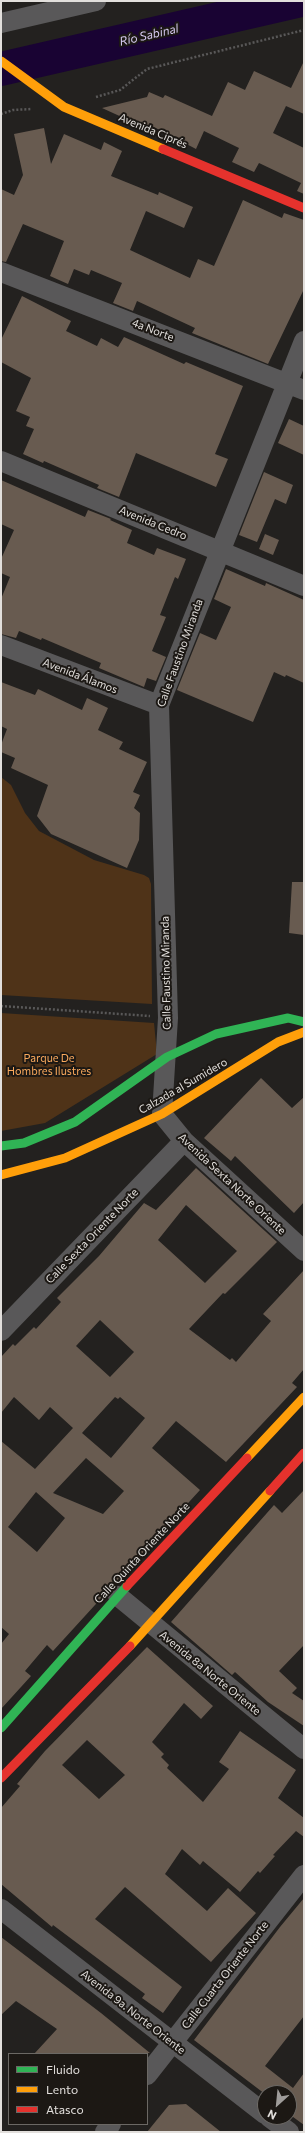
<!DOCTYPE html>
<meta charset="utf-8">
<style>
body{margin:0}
#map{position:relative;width:305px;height:2133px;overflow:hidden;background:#23211f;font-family:Commissioner,sans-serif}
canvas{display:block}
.frame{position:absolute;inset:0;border:2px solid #e2dfdc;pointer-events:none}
.legend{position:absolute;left:8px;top:2053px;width:140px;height:72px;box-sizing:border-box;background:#1c1814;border:1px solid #6b6864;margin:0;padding:5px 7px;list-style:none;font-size:12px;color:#e2dfdc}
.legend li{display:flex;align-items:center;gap:8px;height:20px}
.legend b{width:20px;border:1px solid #6b6864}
.north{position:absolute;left:257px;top:2085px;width:40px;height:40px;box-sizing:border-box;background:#1c1814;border:1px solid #6b6864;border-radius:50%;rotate:207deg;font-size:11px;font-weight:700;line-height:16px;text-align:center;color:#e2dfdc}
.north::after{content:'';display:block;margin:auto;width:14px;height:18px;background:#9f9c9a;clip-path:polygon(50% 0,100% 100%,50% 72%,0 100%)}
</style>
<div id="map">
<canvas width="305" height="2133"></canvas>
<div class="frame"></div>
<ul class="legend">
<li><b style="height:5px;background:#30b455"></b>Fluido</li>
<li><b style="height:5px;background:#ff9f0a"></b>Lento</li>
<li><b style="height:5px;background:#e5322d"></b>Atasco</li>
</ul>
<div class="north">N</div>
</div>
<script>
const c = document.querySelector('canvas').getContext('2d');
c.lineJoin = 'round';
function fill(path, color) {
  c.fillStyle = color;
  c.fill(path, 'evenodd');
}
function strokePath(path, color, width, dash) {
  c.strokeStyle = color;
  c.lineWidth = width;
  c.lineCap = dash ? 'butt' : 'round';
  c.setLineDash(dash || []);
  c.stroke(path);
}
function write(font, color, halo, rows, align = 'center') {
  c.font = font + ' Commissioner,sans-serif';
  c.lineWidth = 4;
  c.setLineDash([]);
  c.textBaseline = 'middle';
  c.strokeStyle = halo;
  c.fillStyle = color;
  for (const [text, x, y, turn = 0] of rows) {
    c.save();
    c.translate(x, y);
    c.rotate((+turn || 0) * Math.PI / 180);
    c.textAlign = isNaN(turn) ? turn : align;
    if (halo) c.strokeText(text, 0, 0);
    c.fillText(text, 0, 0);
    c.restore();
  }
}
fill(new Path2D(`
 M 1,777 L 11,785 L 25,813 L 39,831 L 94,860 L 144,875 L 149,878 L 151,884 L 152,1004 L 1,995 Z
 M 1,1013 L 154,1023 L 157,1054 L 45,1123 L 1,1131 Z`), '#4f3318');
strokePath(new Path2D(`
 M 1,69 L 297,1`), '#190333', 34);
fill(new Path2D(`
 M 304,61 L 304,114 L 286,106 L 273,133 L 304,148 L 304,194 L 297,191 L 301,183 L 259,163 L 254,172 L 232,162 L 239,148 L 204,131 L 196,149 L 150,125 L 148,129 L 102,108 L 147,97 L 149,92 L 163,98 L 165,95 L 212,116 L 228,82 L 245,90 L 254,71 L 291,88 Z
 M 44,128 L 51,164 L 64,134 L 101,150 L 104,142 L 122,151 L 111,176 L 158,195 L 159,192 L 193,207 L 184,228 L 146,211 L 130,250 L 190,278 L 198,259 L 214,266 L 243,200 L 282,218 L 284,213 L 304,220 L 304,289 L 268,364 L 192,333 L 195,328 L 137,301 L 133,311 L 113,303 L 122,283 L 91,270 L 89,275 L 74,269 L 68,284 L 50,276 L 64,241 L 23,224 L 6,262 L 1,261 L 1,189 L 14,195 L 23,175 L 14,134 Z
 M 22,296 L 71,321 L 66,331 L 97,346 L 101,338 L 118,347 L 124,337 L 184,364 L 186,362 L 243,386 L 215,454 L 228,459 L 216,487 L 136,453 L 119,497 L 97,488 L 99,485 L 44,461 L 43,463 L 23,454 L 34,429 L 26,426 L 30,417 L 16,411 L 31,378 L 1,362 L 1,340 Z
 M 289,419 L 304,426 L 304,455 L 278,443 Z
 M 264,472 L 293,485 L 286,504 L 275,499 L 257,542 L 239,535 Z
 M 1,480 L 85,517 L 88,510 L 111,519 L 110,520 L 132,530 L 127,543 L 154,555 L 157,548 L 186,559 L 178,579 L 175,577 L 160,615 L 166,617 L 152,651 L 166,657 L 156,681 L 147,678 L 144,687 L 99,668 L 101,663 L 42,638 L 41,640 L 19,631 L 16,638 L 1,634 L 1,599 L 10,577 L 1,573 L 1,559 L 14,530 L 1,524 Z
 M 265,534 L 279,540 L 273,555 L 259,549 Z
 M 226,569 L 265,586 L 266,583 L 304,600 L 304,683 L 286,675 L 285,677 L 274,672 L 253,722 L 177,690 L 200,633 L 216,640 L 231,607 L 214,599 Z
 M 1,682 L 35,695 L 38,689 L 82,710 L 87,698 L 108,708 L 98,730 L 123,742 L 119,749 L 147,762 L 133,792 L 140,795 L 134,808 L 140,813 L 139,840 L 127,868 L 51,834 L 37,816 L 48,785 L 11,768 L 15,758 L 1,752 L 1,745 L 7,729 L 1,726 Z
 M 292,882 L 304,882 L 304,935 L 289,933 Z
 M 261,1078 L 292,1108 L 304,1097 L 304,1202 L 294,1213 L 235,1156 L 231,1161 L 204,1138 Z
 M 196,1168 L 277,1242 L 225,1294 L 223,1293 L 189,1329 L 230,1360 L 232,1358 L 236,1362 L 271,1321 L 263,1314 L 304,1270 L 304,1369 L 292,1383 L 297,1387 L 226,1462 L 176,1421 L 152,1448 L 200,1490 L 53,1651 L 47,1645 L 25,1671 L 31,1676 L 1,1709 L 1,1644 L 9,1634 L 1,1627 L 1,1441 L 35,1469 L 73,1428 L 50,1407 L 39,1420 L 14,1397 L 1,1413 L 1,1357 L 13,1344 L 15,1346 L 34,1327 L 36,1329 L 61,1302 L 57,1298 L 99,1256 L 144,1203 L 156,1210 ZM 186,1205 L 237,1251 L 205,1283 L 158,1240 ZM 100,1320 L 134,1352 L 110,1377 L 76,1346 ZM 115,1397 L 118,1399 L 120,1397 L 145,1418 L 111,1458 L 82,1433 ZM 86,1458 L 124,1491 L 103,1514 L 53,1493 ZM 36,1492 L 65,1518 L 37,1552 L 8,1527 Z
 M 304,1490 L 304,1645 L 279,1671 L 297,1688 L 292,1693 L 304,1701 L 304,1726 L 268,1702 L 235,1672 L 232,1675 L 171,1622 L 274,1505 L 282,1513 Z
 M 147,1647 L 213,1706 L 201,1719 L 184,1703 L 152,1742 L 164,1754 L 161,1757 L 169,1765 L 167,1768 L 203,1802 L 229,1769 L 219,1762 L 240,1731 L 296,1770 L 278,1798 L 304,1818 L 304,1837 L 296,1831 L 273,1855 L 275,1856 L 260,1873 L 258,1871 L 240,1892 L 203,1861 L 200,1865 L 182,1849 L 165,1874 L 207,1911 L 228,1888 L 256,1913 L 211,1962 L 125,1887 L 95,1919 L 182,1987 L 163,2013 L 142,1998 L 145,1994 L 53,1925 L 52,1927 L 1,1884 L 1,1808 L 20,1786 L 17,1784 L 45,1751 ZM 87,1740 L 125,1775 L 99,1799 L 62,1765 Z
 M 304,1898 L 304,2016 L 265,2066 L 293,2088 L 304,2073 L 304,2125 L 289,2114 L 289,2093 L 265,2094 L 194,2040 L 280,1927 Z
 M 1,1937 L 101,2013 L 150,2053 L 34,2054 L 57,2029 L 16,2001 L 1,2015 Z
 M 186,2104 L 221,2132 L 147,2132 L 169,2105 Z`), '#685b50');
strokePath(new Path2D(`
 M 96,97 L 120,90 L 147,69 L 304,30
 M 1,114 L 13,110 L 32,109
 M 1,1006 L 150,1016`), '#595858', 2.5, [2, 2]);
strokePath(new Path2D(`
 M 1,23 L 96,1
 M 1,272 L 304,390
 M 304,341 L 159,705 L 168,1018 L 162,1114 L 184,1141 L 304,1251
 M 1,461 L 304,586
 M 1,645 L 159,705
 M 1,1331 L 184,1141
 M 118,1596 L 304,1749
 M 1,1909 L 265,2114
 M 147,2075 L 304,1875
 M 269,2117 L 289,2132
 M 105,2132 L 111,2124`), '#595859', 20);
strokePath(new Path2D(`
 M 1,1146 L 24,1143 L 75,1122 L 167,1057 L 216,1034 L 288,1018 L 304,1022
 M 1,1728 L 127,1586`), '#30b455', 9);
strokePath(new Path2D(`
 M 1,61 L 64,107 L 163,149
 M 1,1175 L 65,1158 L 162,1114 L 278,1042 L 304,1032
 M 247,1458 L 304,1397
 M 130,1646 L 270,1491`), '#ff9f0a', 9);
strokePath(new Path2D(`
 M 163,149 L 304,208
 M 270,1491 L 304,1453
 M 127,1586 L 247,1458
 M 1,1778 L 130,1646`), '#e5322d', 9);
write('11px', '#e2dfdc', '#1c1814', [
 ["Avenida Ciprés",153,131,23],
 ["4a Norte",153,330,21],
 ["Avenida Cedro",153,523,22],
 ["Calle Faustino Miranda",180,653,-70],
 ["Avenida Álamos",80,676,21],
 ["Calle Faustino Miranda",166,973,-91],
 ["Calzada al Sumidero",183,1086,-30],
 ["Avenida Sexta Norte Oriente",232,1184,43],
 ["Calle Sexta Oriente Norte",92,1236,-46],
 ["Calle Quinta Oriente Norte",142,1553,-47],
 ["Avenida 8a Norte Oriente",210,1673,39],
 ["Calle Cuarta Oriente Norte",225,1975,-52],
 ["Avenida 9a. Norte Oriente",133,2012,38]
]);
write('11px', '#fbaa5d', '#1c1814', [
 ["Parque De",49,1058],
 ["Hombres Ilustres",49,1071]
]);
write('italic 12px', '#d6caf0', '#1c1814', [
 ["Río Sabinal",149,35,-13]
]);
</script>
